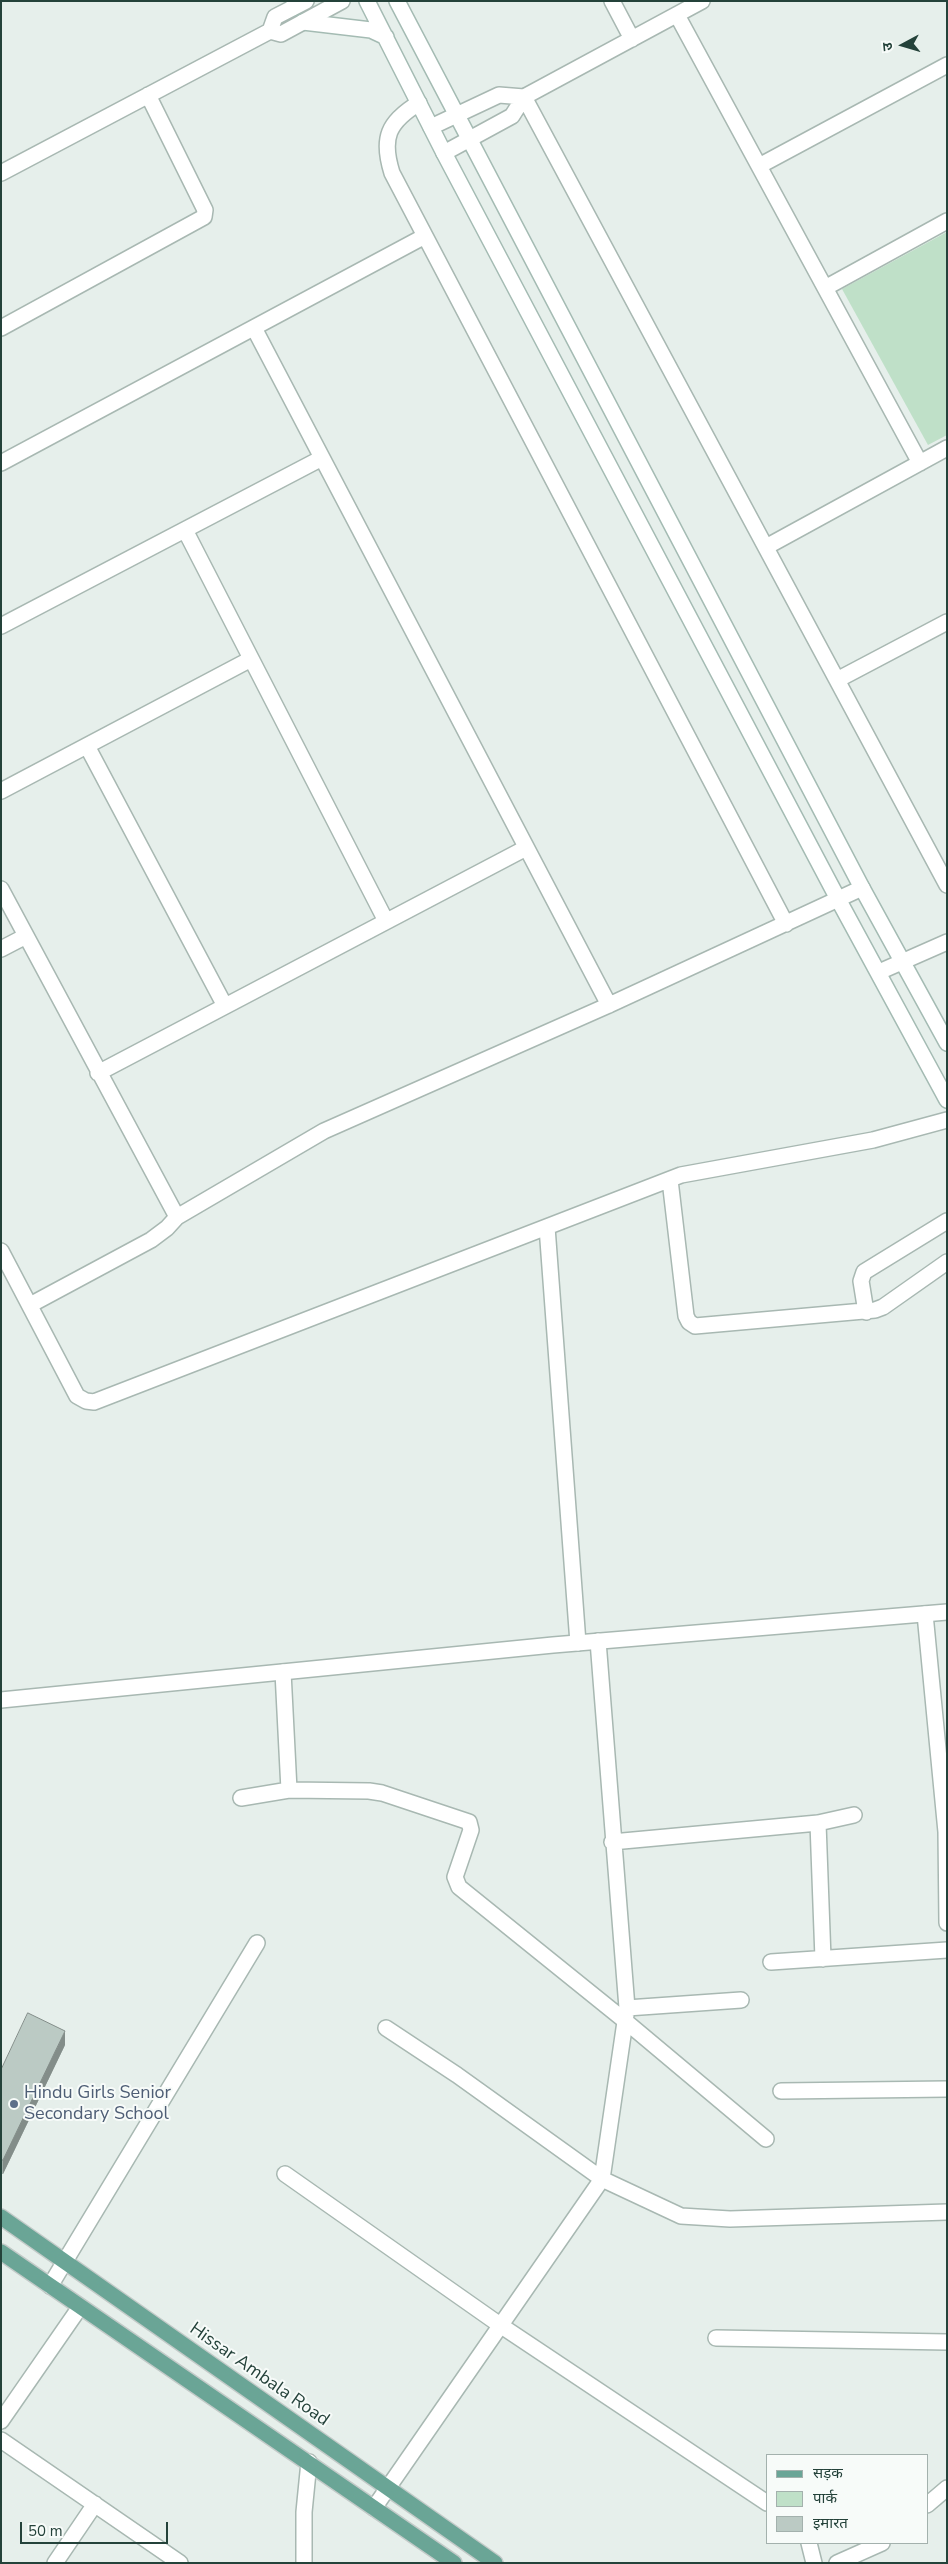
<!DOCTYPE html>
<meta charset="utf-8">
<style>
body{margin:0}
#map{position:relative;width:948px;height:2564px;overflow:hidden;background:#e6efeb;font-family:"Nunito Sans","Noto Sans Devanagari",sans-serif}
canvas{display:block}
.frame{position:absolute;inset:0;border:2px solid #24423a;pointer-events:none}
.legend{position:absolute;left:766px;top:2454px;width:162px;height:90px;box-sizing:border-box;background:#f7fbf9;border:1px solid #a3b1ad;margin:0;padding:6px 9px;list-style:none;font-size:15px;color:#24423a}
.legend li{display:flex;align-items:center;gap:10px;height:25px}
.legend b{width:25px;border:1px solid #a3b1ad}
.north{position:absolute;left:878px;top:20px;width:50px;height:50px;-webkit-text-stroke:4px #f7fbf9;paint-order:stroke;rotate:264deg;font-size:14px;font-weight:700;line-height:20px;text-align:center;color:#24423a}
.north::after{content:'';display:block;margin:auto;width:18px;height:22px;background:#24423a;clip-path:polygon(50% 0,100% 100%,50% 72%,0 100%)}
.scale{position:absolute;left:20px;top:2522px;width:148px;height:22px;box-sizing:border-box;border:2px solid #24423a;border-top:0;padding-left:6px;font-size:15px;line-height:18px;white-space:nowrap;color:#24423a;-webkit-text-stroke:4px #f7fbf9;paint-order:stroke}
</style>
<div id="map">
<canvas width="948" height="2564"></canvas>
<div class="frame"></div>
<ul class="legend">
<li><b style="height:6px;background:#6aa596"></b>सड़क</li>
<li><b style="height:14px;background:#bfe0c8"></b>पार्क</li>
<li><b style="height:14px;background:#bbcac4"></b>इमारत</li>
</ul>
<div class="north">उ</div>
<div class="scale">50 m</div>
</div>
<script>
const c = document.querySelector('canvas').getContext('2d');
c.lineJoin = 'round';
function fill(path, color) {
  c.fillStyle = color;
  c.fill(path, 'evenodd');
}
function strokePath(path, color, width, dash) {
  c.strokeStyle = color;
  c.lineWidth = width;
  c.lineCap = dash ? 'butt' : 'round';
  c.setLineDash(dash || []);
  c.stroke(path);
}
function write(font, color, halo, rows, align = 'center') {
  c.font = font + ' "Nunito Sans",sans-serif';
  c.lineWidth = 4;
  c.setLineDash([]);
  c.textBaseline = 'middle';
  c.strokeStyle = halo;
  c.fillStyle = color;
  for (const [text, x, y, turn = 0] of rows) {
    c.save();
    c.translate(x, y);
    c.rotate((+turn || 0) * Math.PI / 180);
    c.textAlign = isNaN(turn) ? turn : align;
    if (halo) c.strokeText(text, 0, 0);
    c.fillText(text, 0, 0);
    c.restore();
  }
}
fill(new Path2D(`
 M 947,232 L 947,435 L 928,445 L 842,289 Z`), '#bfe0c8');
const minor = new Path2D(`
 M 612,1 L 632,39
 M 677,15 L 920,463
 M 270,31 L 281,34 L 342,1
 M 524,97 L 947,885
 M 419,103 C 388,122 381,138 392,173 L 786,924
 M 431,127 L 499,95 L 524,97
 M 444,153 L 512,116 L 524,97 L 702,1
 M 759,166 L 947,65
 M 1,173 L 270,31 L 275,17 L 306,1
 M 825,288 L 947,221
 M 1,328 L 204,217 L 205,210 L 148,95
 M 254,328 L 609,1005
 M 1,463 L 425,236
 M 185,530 L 386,921
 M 766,547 L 947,448
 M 1,626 L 322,458
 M 837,680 L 947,622
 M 87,746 L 225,1006
 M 1,791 L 251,659
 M 1,889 L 177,1217
 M 1,949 L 26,936
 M 879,972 L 947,942
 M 98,1073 L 526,848
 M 670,1180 L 686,1316 L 689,1322 L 695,1326 L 875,1310 L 883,1307 L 947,1262
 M 547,1227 L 578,1643
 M 1,1251 L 77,1396 L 86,1401 L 94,1402 L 681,1175 L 873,1140 L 947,1120
 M 30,1305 L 151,1240 L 167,1228 L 177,1217 L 324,1131 L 609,1005 L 862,888
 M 866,1312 L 861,1281 L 864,1272 L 947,1221
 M 925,1614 L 946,1832 L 947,1923
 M 283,1672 L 289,1790
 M 241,1798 L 289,1790 L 369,1791 L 382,1793 L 469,1822 L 471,1830 L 455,1877 L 459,1887 L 624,2020 L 766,2139
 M 818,1823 L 823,1959
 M 612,1842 L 818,1823 L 854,1815
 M 771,1962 L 947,1950
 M 627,2008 L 741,2000
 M 386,2028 L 457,2075 L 602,2179 L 681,2216 L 730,2219 L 947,2212
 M 781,2091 L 947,2089
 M 285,2174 L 500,2325 L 767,2503
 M 50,2286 L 257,1943
 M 716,2338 L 947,2342
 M 1,2421 L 80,2307
 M 1,2440 L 180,2563
 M 927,2505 L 947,2488
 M 374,2508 L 602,2179 L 627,2008 L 598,1641
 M 809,2543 L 814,2563
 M 55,2563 L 95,2504
 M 304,2563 L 304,2512 L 309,2462
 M 837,2563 L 882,2543`);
const tertiary = new Path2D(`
 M 1,1700 L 553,1645 L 947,1612`);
const secondary = new Path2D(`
 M 367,1 L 444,153 L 838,899 L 947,1100
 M 397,1 L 862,888 L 947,1043
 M 292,8 L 298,1
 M 303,22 L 371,30 L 386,37`);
const primary = new Path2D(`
 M 1,2217 L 495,2563
 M 1,2252 L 454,2563`);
strokePath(minor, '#a8b8b2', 18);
strokePath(tertiary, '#a8b8b2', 18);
strokePath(secondary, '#a4bbb3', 18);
strokePath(primary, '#c2cac8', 18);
strokePath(minor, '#fff', 15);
strokePath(tertiary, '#fff', 15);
strokePath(secondary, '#fff', 15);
strokePath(primary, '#6aa596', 15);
fill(new Path2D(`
 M 65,2045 L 3,2174 L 1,2174 L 1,2070 Z`), '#a1aea9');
fill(new Path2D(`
 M 65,2031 L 65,2045 L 3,2174 L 3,2160 Z`), '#838d89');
const building = new Path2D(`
 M 28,2013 L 65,2031 L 3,2160 L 1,2160 L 1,2070 Z`);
fill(building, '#bbcac4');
strokePath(building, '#838d89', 1);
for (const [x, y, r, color] of [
 [14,2104,5,"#5c6f8a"]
]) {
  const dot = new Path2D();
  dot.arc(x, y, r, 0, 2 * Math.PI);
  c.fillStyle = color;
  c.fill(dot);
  strokePath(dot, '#f7fbf9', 2);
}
write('18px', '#4e5e75', '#f7fbf9', [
 ["Hindu Girls Senior",24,2094],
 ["Secondary School",24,2115]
], 'left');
write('18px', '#24423a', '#f7fbf9', [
 ["Hissar Ambala Road",259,2375,35]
]);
</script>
